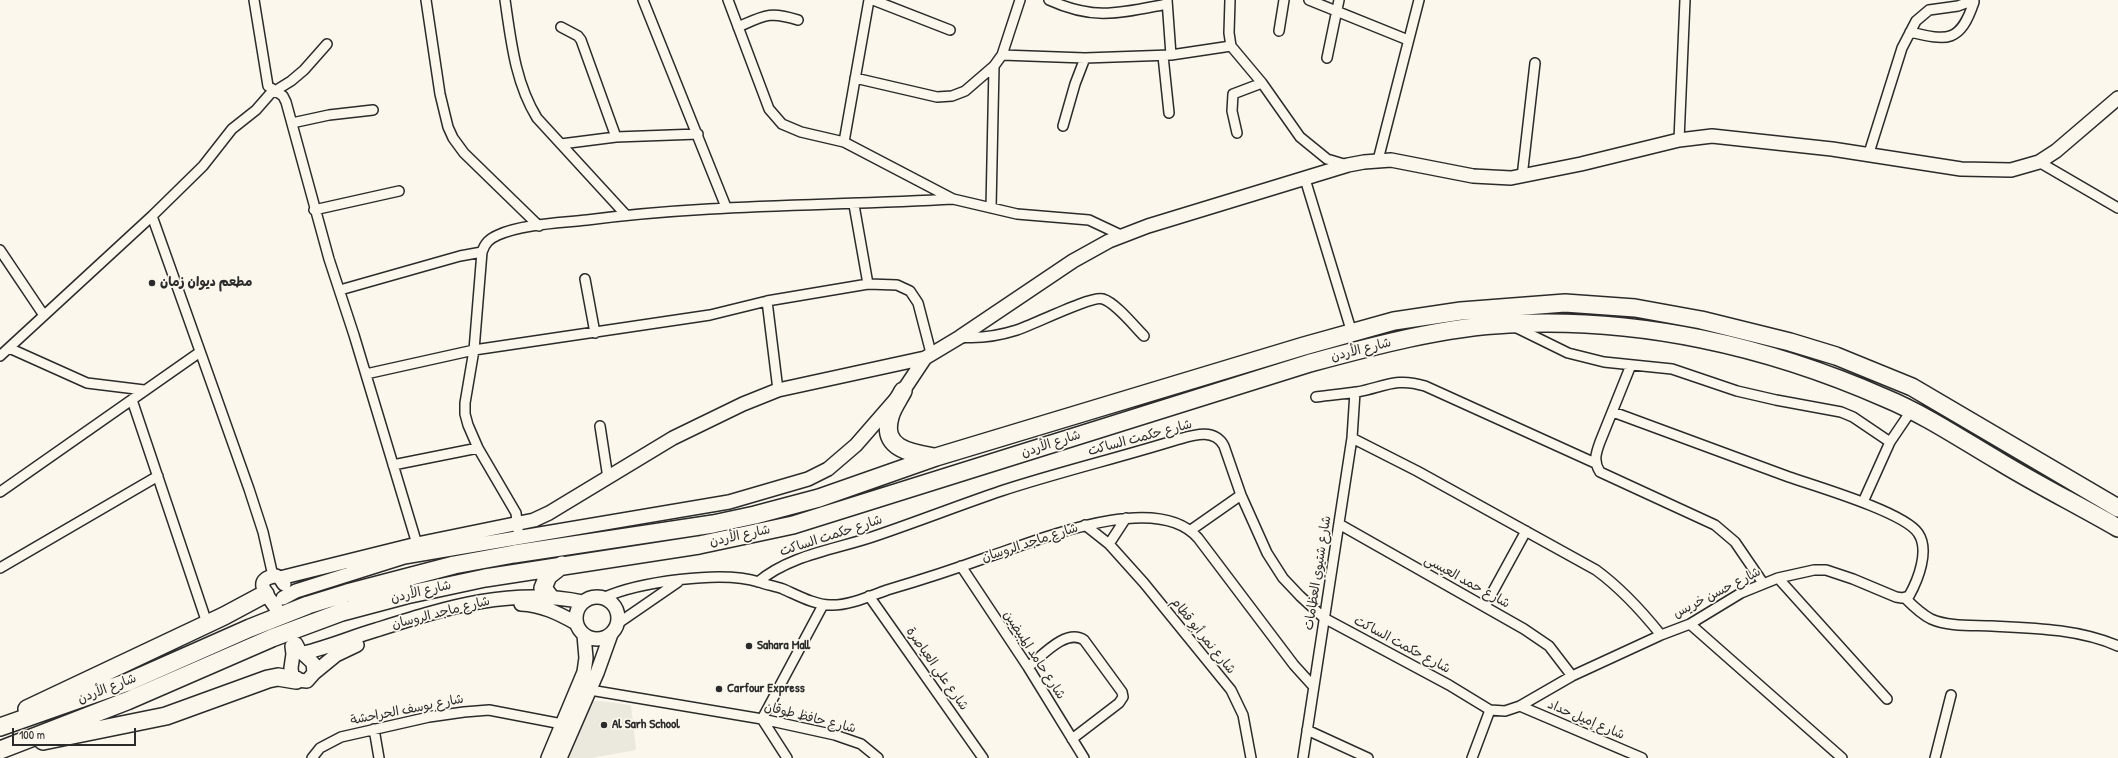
<!DOCTYPE html>
<meta charset="utf-8">
<style>
body{margin:0}
#map{position:relative;width:2118px;height:758px;overflow:hidden;background:#fbf7ec;font-family:"Patrick Hand",sans-serif}
canvas{display:block}
.scale{position:absolute;left:12px;top:728px;width:124px;height:18px;box-sizing:border-box;border:2px solid #2b2b2b;border-top:0;padding-left:5px;font-size:12px;line-height:14px;white-space:nowrap;color:#2b2b2b;-webkit-text-stroke:3px #fbf7ec;paint-order:stroke}
</style>
<div id="map">
<canvas width="2118" height="758"></canvas>
<div class="scale">100 m</div>
</div>
<script>
const c = document.querySelector('canvas').getContext('2d');
c.lineJoin = 'round';
function fill(path, color) {
  c.fillStyle = color;
  c.fill(path, 'evenodd');
}
function strokePath(path, color, width, dash) {
  c.strokeStyle = color;
  c.lineWidth = width;
  c.lineCap = dash ? 'butt' : 'round';
  c.setLineDash(dash || []);
  c.stroke(path);
}
function write(font, color, halo, rows, align = 'center') {
  c.font = font + ' "Patrick Hand","Playpen Sans Arabic",sans-serif';
  c.lineWidth = 3.5;
  c.setLineDash([]);
  c.textBaseline = 'middle';
  c.strokeStyle = halo;
  c.fillStyle = color;
  for (const [text, x, y, turn = 0] of rows) {
    c.save();
    c.translate(x, y);
    c.rotate((+turn || 0) * Math.PI / 180);
    c.textAlign = isNaN(turn) ? turn : align;
    if (halo) c.strokeText(text, 0, 0);
    c.fillText(text, 0, 0);
    c.restore();
  }
}
fill(new Path2D(`
 M 586,701 L 601,701 L 631,705 L 636,750 L 591,758 L 565,758 Z`), '#ebe8de');
const street = new Path2D(`
 M 254,0 L 268,86 L 283,96 L 286,102 L 329,259 L 354,335 L 417,544
 M 426,0 L 440,94 L 448,127 L 453,138 L 464,153 L 539,226
 M 505,0 C 511,41 515,82 537,118 L 626,215
 M 643,0 L 726,207
 M 728,0 L 769,109 L 782,124 L 801,132 L 844,142 L 953,199 L 1017,214 L 1089,220 L 1123,236
 M 873,0 L 950,30
 M 1049,0 C 1095,21 1120,13 1167,4
 M 1167,0 L 1171,55
 M 1230,0 L 1229,33 L 1231,46 L 1262,83 L 1300,137 L 1327,159 L 1347,165
 M 1309,0 L 1408,40
 M 561,27 L 578,36 L 581,40 L 616,137
 M 738,27 C 765,15 770,11 798,20
 M 1279,31 L 1284,0
 M 1910,32 C 1948,41 1960,43 1974,2
 M 1002,55 L 1085,58 L 1171,55 L 1231,46
 M 1163,56 L 1169,113
 M 1327,58 L 1339,0
 M 855,78 L 937,97 L 952,96 L 965,91 L 994,66 L 1002,55 L 1020,0
 M 292,123 L 329,115 L 373,110
 M 1063,126 L 1075,84 L 1085,58
 M 1237,133 L 1232,111 L 1233,94 L 1262,83
 M 1679,140 L 1685,0
 M 844,142 L 869,0
 M 561,144 L 616,137 L 698,134
 M 1868,156 L 1902,48 L 1916,21 L 1929,10 L 1958,6 L 1974,0
 M 1378,160 L 1419,0
 M 2039,162 L 2118,208
 M 1522,177 L 1535,63
 M 1305,179 L 1352,333
 M 854,205 L 868,284
 M 991,208 L 994,66
 M 314,210 L 399,191
 M 152,216 L 249,489 L 263,532 L 273,576
 M 0,250 L 43,314
 M 585,279 L 595,333
 M 340,290 L 460,256 L 482,252
 M 767,301 L 778,390
 M 1513,326 L 1568,353 L 1604,362 L 1672,369 L 1737,391 L 1776,400 L 1841,412 L 1853,417 L 1890,442
 M 960,337 C 981,339 998,336 1017,330 C 1033,325 1092,295 1103,299 C 1116,303 1134,326 1144,336
 M 9,348 L 87,383 L 144,390
 M 0,356 L 152,216 L 203,166 L 232,129 L 256,110 L 270,94 L 291,81 L 304,70 L 327,44
 M 1631,365 L 1600,442 C 1596,453 1593,461 1600,472 L 1715,525 L 1735,542 L 1763,583
 M 366,374 L 474,350 L 710,315 L 767,301 L 868,284 L 897,285 L 910,291 L 918,303 L 931,353
 M 1316,397 C 1330,395 1343,394 1357,392 C 1384,387 1396,377 1425,386 L 1595,463
 M 132,400 L 207,623
 M 600,426 L 608,478
 M 1352,438 L 1417,471 L 1596,570 C 1622,589 1641,610 1661,635
 M 393,465 L 478,448
 M 0,492 L 200,352
 M 1863,502 L 1890,442 L 1911,411
 M 1339,524 L 1524,629 L 1549,646 L 1572,676
 M 1085,525 L 1109,544 L 1144,583 L 1231,690 L 1243,715 L 1251,758
 M 1191,530 L 1241,495
 M 519,538 L 516,513 L 478,448 L 468,425 L 465,414 L 465,403 L 474,350 L 482,252 C 485,243 489,239 498,235 C 522,224 561,223 587,220 C 709,204 831,206 953,199
 M 1109,544 L 1126,518
 M 961,566 L 1028,667 L 1084,758
 M 0,568 L 158,476
 M 1778,578 L 1887,699
 M 758,582 C 791,554 839,549 878,535 C 919,521 960,505 1001,491 C 1059,472 1118,458 1176,440 C 1191,436 1214,427 1224,446 L 1241,495 L 1267,553 L 1283,578 L 1300,596 L 1324,618 L 1449,685 L 1490,710 L 1505,711 L 1520,706 L 1572,676 L 1661,635 L 1690,624 L 1741,593 L 1778,578 L 1814,570 L 1826,570 L 1853,579 L 1896,597 L 1902,598 L 1909,596 C 1918,580 1930,550 1918,533 C 1904,512 1815,486 1789,477 C 1730,455 1671,434 1613,412
 M 869,596 L 983,758
 M 603,598 C 638,582 722,570 759,582 C 767,585 775,586 783,589 C 797,595 815,605 830,605 C 848,606 870,596 887,590 C 921,580 955,569 988,557 C 1039,540 1156,490 1198,538 L 1294,665 L 1313,686
 M 1905,598 C 1913,606 1921,614 1931,619 C 1949,627 1973,625 1992,626 C 2034,628 2079,629 2118,646
 M 1485,606 L 1526,531
 M 617,624 L 678,582
 M 1690,624 L 1842,758
 M 1028,667 C 1042,656 1066,628 1084,640 L 1122,692 L 1123,697 L 1119,703 L 1072,739
 M 590,690 L 762,719 L 835,735 L 861,744 L 878,758
 M 1520,706 L 1642,758
 M 762,719 L 823,605
 M 762,719 L 787,758
 M 374,729 L 379,758
 M 1307,730 L 1368,758
 M 312,758 L 320,748 L 341,737 L 429,717 L 464,712 L 489,710 L 562,724
 M 1303,758 L 1352,438 L 1355,392
 M 1472,758 L 1490,710
 M 1935,758 L 1951,695`);
const secondary = new Path2D(`
 M 280,578 L 417,544 L 534,520 L 549,513 L 673,438 L 743,404 L 778,390 L 925,358
 M576 618a21 21 0 1 1 42 0a21 21 0 1 1-42 0Z
 M 283,598 L 296,591 L 404,557 L 729,502 L 808,479 L 828,469 L 856,445 L 903,391 L 925,358 L 960,337 L 1073,261 L 1109,241 L 1148,226 L 1348,165 L 1364,162 L 1391,160 L 1473,176 L 1511,178 L 1581,164 L 1679,140 L 1712,136 L 1832,149 L 1961,169 L 2011,170 L 2039,162 L 2056,151 L 2118,98
 M 521,604 C 542,605 558,613 576,623
 M 276,608 C 271,599 249,579 276,576 L 280,578 L 284,584
 M 292,646 L 293,654 L 291,668 L 292,676 L 296,680 L 307,681 L 314,673 L 313,663 L 299,650 L 296,644
 M 304,653 C 329,647 352,637 376,630 C 446,608 510,587 583,602
 M 314,673 L 336,655 L 357,645
 M 548,758 L 584,672 L 586,658 L 584,635
 M 560,758 L 597,673 L 611,634`);
const highway = new Path2D(`
 M 903,391 C 899,399 892,408 890,417 C 881,449 911,453 934,457
 M 549,596 L 543,588 L 548,576 L 562,565
 M 27,709 L 224,616 L 265,594
 M 0,727 L 128,682 L 250,628 L 308,605 L 347,593 L 454,565 L 514,554 L 713,524 L 755,515 L 819,498 L 936,457 L 1304,346 L 1394,321 L 1461,311 L 1565,303 L 1635,308 L 1701,320 L 1790,342 L 1836,356 L 1912,387 L 2118,508
 M 43,741 L 166,716 L 268,679 L 278,677 L 296,680
 M 0,750 L 127,701 L 272,638 L 342,612 L 406,595 L 485,578 L 699,545 L 793,525 L 1310,363 C 1373,346 1443,327 1509,324 C 1638,317 1767,346 1885,398 C 1926,415 1964,441 2002,463 C 2040,486 2080,506 2118,528`);
strokePath(street, '#2b2b2b', 12);
strokePath(secondary, '#2b2b2b', 16);
strokePath(highway, '#2b2b2b', 20);
strokePath(street, '#fbf7ec', 9);
strokePath(secondary, '#fbf7ec', 13);
strokePath(highway, '#fbf7ec', 17);
for (const [x, y, r, color] of [
 [152,283,4,"#2b2b2b"],
 [749,646,4,"#2b2b2b"],
 [719,689,4,"#2b2b2b"],
 [604,725,4,"#2b2b2b"]
]) {
  const dot = new Path2D();
  dot.arc(x, y, r, 0, 2 * Math.PI);
  c.fillStyle = color;
  c.fill(dot);
  strokePath(dot, '#fbf7ec', 1.5);
}
write('bold 13px', '#2b2b2b', '#fbf7ec', [
 ["مطعم ديوان زمان",160,283],
 ["Sahara Mall",757,646],
 ["Carfour Express",727,689],
 ["Al Sarh School",612,725]
], 'left');
write('13px', '#2b2b2b', '#fbf7ec', [
 ["شارع الأردن",1361,350,-14],
 ["شارع حكمت الساكت",1140,438,-15],
 ["شارع الأردن",1051,444,-18],
 ["شارع الأردن",740,536,-12],
 ["شارع حكمت الساكت",831,536,-18],
 ["شارع ماجد الروسان",1030,543,-18],
 ["شارع شتيوي العظامات",1318,573,-81],
 ["شارع حمد العيسى",1467,582,29],
 ["شارع الأردن",421,592,-13],
 ["شارع حسن خريس",1717,593,-27],
 ["شارع ماجد الروسان",441,613,-14],
 ["شارع نمر أبو قطام",1203,636,51],
 ["شارع حكمت الساكت",1402,645,28],
 ["شارع حامد المبيضين",1034,655,57],
 ["شارع علي العياصرة",937,669,55],
 ["شارع الأردن",107,689,-21],
 ["شارع يوسف الحراحشة",407,710,-11],
 ["شارع حافظ طوقان",810,718,14],
 ["شارع إميل حداد",1586,720,23]
]);
</script>
